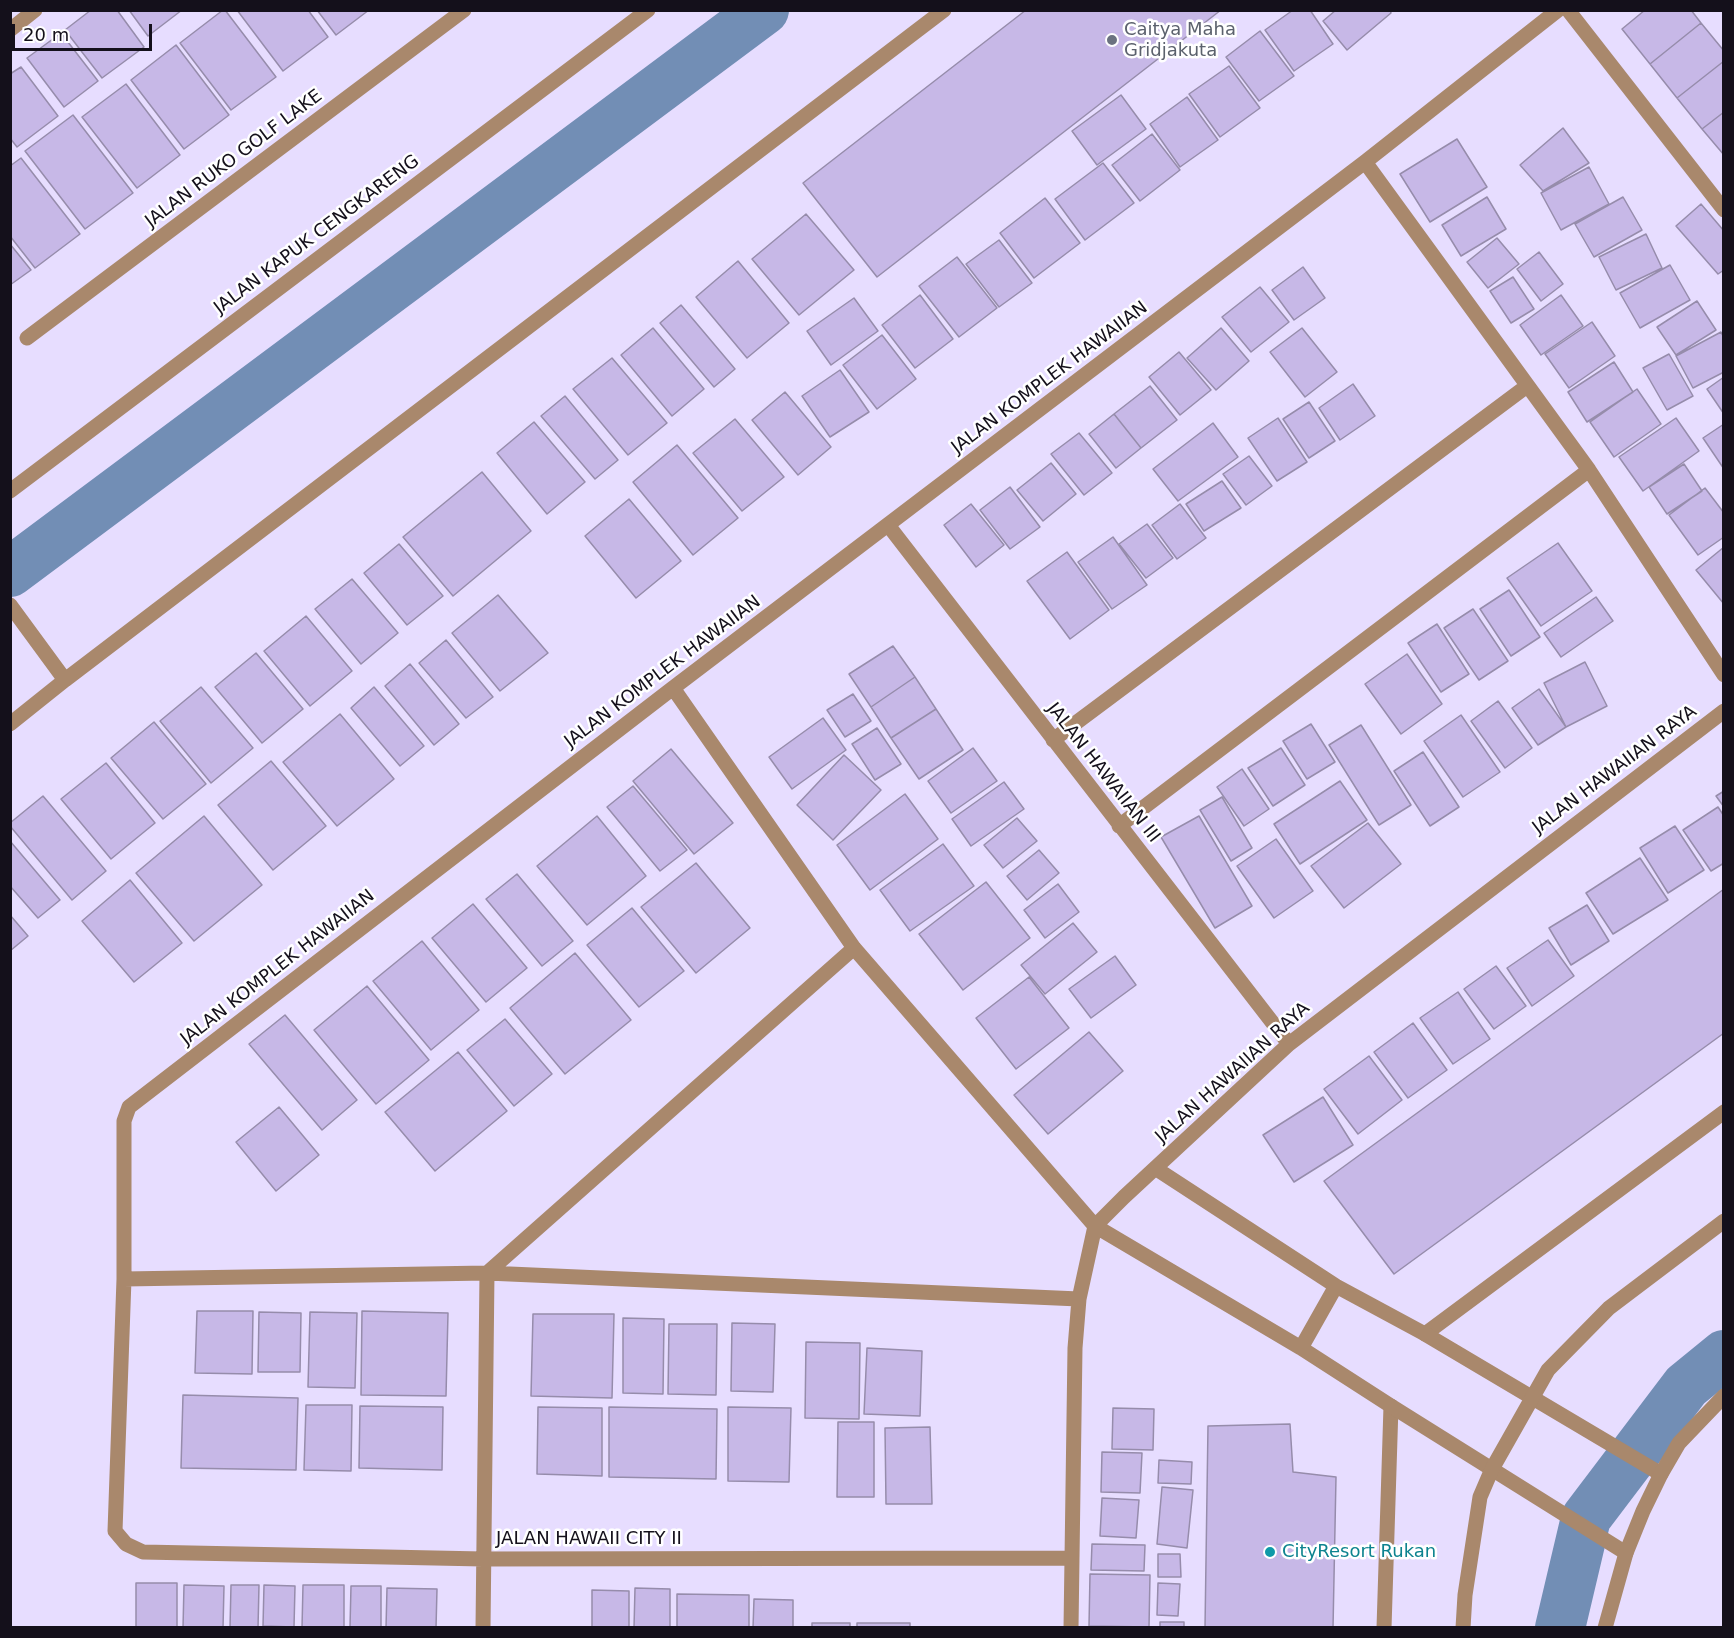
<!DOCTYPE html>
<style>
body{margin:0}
#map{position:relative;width:1734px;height:1638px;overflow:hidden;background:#e7ddff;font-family:"DejaVu Sans",sans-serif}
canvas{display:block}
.frame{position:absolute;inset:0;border:12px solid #14101b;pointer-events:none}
.scale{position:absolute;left:12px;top:24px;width:140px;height:27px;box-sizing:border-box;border:3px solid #14101b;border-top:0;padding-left:8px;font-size:18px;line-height:21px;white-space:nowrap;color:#14101b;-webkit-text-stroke:4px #fff;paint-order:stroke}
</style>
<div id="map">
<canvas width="1734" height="1638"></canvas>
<div class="frame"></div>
<div class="scale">20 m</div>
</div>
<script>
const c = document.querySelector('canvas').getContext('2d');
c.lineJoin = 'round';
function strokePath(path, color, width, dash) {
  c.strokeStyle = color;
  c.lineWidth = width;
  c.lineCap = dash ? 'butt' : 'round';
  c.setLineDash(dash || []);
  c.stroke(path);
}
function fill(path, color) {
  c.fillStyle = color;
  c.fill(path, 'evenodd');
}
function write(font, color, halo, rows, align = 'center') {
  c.font = font + ' "DejaVu Sans",sans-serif';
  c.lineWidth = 5;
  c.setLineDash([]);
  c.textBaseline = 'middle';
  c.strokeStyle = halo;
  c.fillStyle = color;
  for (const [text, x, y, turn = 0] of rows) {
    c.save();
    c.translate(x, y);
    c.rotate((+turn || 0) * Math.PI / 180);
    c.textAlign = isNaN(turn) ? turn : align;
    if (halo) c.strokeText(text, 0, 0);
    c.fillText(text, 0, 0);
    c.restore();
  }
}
strokePath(new Path2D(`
 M 10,572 L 764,10
 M 1560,1628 L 1586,1518 L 1686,1386 L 1724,1355`), '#728eb5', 50);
const building = new Path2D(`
 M 91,10 L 117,10 L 144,47 L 102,78 L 65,30 Z
 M 129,10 L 182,10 L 148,36 Z
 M 223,10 L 225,10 L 276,77 L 231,110 L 180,43 Z
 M 237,10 L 308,10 L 328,37 L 283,71 Z
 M 317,10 L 369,10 L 336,35 Z
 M 1026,10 L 1221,10 L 877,277 L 803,183 Z
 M 1293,10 L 1310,10 L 1333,44 L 1294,71 L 1265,30 Z
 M 1336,10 L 1390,10 L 1391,13 L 1347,50 L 1323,21 Z
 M 1645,10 L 1691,10 L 1701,23 L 1650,64 L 1622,29 Z
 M 1701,23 L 1724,51 L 1724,61 L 1677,98 L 1650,64 Z
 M 1260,31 L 1294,76 L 1259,101 L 1226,57 Z
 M 61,33 L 98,81 L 64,107 L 27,58 Z
 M 176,45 L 229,115 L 184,149 L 131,80 Z
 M 1724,61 L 1724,112 L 1702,129 L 1677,98 Z
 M 1229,66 L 1260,108 L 1220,137 L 1189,94 Z
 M 21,67 L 58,116 L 17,147 L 10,138 L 10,74 Z
 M 126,84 L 180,155 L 137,188 L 82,117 Z
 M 1121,95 L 1146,129 L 1097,165 L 1072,131 Z
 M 1187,97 L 1218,140 L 1180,167 L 1150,124 Z
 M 1724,112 L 1724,155 L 1702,129 Z
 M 73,115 L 133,193 L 85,229 L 25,151 Z
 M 1563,128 L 1589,163 L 1543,191 L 1520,165 Z
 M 1152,134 L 1180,170 L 1140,201 L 1112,165 Z
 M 1457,139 L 1487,187 L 1430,222 L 1400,174 Z
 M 21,158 L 80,234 L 35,268 L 10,236 L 10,166 Z
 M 1103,163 L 1134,203 L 1085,240 L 1055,199 Z
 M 1589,167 L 1609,204 L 1561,230 L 1541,193 Z
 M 1487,197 L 1506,229 L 1461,256 L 1442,225 Z
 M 1623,197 L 1642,230 L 1594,257 L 1575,224 Z
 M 1045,198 L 1080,243 L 1034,278 L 1000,233 Z
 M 1701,204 L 1724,231 L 1724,270 L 1718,274 L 1676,226 Z
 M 806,214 L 854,270 L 799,315 L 752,259 Z
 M 1646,234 L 1662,268 L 1616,290 L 1599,257 Z
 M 1497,238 L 1519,264 L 1488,288 L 1467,262 Z
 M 999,240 L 1032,283 L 999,307 L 966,264 Z
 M 10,244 L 31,270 L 10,285 Z
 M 1539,252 L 1563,284 L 1541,301 L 1517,269 Z
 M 957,257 L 997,308 L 959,337 L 919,286 Z
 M 738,261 L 789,323 L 747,358 L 696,297 Z
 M 1670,265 L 1690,300 L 1640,328 L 1620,293 Z
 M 1303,267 L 1325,298 L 1294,320 L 1272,290 Z
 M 1513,277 L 1534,309 L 1511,323 L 1490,291 Z
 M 1260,287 L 1289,322 L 1251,352 L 1222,317 Z
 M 920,295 L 953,339 L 915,368 L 882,325 Z
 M 1561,295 L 1583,326 L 1541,355 L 1520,325 Z
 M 854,298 L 878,331 L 831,365 L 807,331 Z
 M 1697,301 L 1716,330 L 1676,355 L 1657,327 Z
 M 681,305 L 735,369 L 714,387 L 660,323 Z
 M 1592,322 L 1615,356 L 1569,388 L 1545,354 Z
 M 653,328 L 704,389 L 672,416 L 621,355 Z
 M 1221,328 L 1249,361 L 1216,390 L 1187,358 Z
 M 1302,328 L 1337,372 L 1305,397 L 1270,352 Z
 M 1721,332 L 1724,338 L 1724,372 L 1693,388 L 1676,356 Z
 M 882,335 L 916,379 L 877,409 L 843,365 Z
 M 1179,352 L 1211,390 L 1180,415 L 1149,377 Z
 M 1669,354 L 1693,396 L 1667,410 L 1643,368 Z
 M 612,358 L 667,423 L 628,455 L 573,389 Z
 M 1614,362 L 1633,392 L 1587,422 L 1568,392 Z
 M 840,370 L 869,412 L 830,437 L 802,396 Z
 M 1724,377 L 1724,414 L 1707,389 Z
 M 1353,384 L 1375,416 L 1340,440 L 1319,408 Z
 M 1150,386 L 1177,420 L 1141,448 L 1114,414 Z
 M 1637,389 L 1661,424 L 1614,457 L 1590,422 Z
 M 785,392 L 831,447 L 798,475 L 752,420 Z
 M 565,396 L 618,460 L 595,479 L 541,416 Z
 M 1309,402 L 1335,441 L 1309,458 L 1283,419 Z
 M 1114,414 L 1141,448 L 1116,468 L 1089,434 Z
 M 1278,418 L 1307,462 L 1277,481 L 1248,438 Z
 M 1676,418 L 1699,451 L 1643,491 L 1619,457 Z
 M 735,419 L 784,477 L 742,511 L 693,453 Z
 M 534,422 L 585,482 L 547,514 L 497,453 Z
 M 1213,423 L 1238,457 L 1178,501 L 1153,469 Z
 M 1724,424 L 1724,469 L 1703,438 Z
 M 1079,433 L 1112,473 L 1084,495 L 1051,454 Z
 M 677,445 L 738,518 L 693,555 L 633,482 Z
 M 1249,456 L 1272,486 L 1246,505 L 1223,474 Z
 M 1051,463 L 1076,494 L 1043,521 L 1017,490 Z
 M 1684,464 L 1702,491 L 1667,514 L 1649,487 Z
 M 482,472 L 531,531 L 453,596 L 403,537 Z
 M 1222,481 L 1241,508 L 1204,531 L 1186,504 Z
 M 1010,487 L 1040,527 L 1010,549 L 980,510 Z
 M 1705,488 L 1724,513 L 1724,537 L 1698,555 L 1669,515 Z
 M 629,499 L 681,561 L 636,598 L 585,536 Z
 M 971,504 L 1004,545 L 976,567 L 944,525 Z
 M 1180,504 L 1206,538 L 1177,559 L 1152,525 Z
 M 1147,524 L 1173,558 L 1146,578 L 1119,544 Z
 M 1113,537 L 1147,585 L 1112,609 L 1078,562 Z
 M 1558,543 L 1592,591 L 1541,626 L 1507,578 Z
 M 399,544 L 443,596 L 407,625 L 364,573 Z
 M 1724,547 L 1724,604 L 1696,570 Z
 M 1067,552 L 1109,610 L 1070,639 L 1027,581 Z
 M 352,579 L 398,633 L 361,664 L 315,609 Z
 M 1509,590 L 1540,637 L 1511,656 L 1480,609 Z
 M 498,595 L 548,653 L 500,691 L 452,633 Z
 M 1596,597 L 1613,621 L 1561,657 L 1544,633 Z
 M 1473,609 L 1508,661 L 1479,680 L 1444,628 Z
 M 306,616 L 352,671 L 310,706 L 264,651 Z
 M 1437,624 L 1469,674 L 1441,692 L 1408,643 Z
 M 446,640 L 493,697 L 466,718 L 419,663 Z
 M 893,646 L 915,677 L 871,707 L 849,674 Z
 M 256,653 L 303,709 L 262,743 L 215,687 Z
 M 1407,654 L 1442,704 L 1401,734 L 1365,684 Z
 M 1585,662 L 1607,706 L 1566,727 L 1544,683 Z
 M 410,664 L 459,724 L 434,745 L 385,686 Z
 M 915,677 L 936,709 L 891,738 L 871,707 Z
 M 201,687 L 253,748 L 211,783 L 160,721 Z
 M 374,687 L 424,746 L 400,766 L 351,708 Z
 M 1539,689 L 1566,727 L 1538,745 L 1512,708 Z
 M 853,694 L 871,721 L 845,737 L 827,710 Z
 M 1498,701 L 1532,748 L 1505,768 L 1471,721 Z
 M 936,709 L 963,750 L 919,779 L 891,738 Z
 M 340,714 L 394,779 L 337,826 L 283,762 Z
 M 1461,715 L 1500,772 L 1463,797 L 1424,741 Z
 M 823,718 L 846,750 L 792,789 L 769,757 Z
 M 154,722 L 206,784 L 163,819 L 111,758 Z
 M 1311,724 L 1335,762 L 1307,779 L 1283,741 Z
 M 1361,725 L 1411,805 L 1379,825 L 1329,745 Z
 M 877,728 L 901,764 L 875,780 L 852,744 Z
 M 973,748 L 997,781 L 951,813 L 928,781 Z
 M 1281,748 L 1305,785 L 1273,806 L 1248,768 Z
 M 671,749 L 733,823 L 694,854 L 633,781 Z
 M 1423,752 L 1459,807 L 1430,826 L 1394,771 Z
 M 844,755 L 881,790 L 833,840 L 797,805 Z
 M 271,761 L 326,826 L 273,870 L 218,805 Z
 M 106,763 L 155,823 L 111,859 L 61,799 Z
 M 1242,769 L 1269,809 L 1244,826 L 1217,787 Z
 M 1340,781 L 1367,820 L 1300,864 L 1274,824 Z
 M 1004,782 L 1024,809 L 971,846 L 952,819 Z
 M 633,786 L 687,850 L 660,871 L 607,807 Z
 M 1724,791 L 1724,807 L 1716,796 Z
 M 905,794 L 938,839 L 870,890 L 837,845 Z
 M 43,796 L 106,871 L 72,900 L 10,826 L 10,823 Z
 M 1222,797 L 1252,848 L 1231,861 L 1200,810 Z
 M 1718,807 L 1724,816 L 1724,863 L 1711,871 L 1683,830 Z
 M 204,816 L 262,885 L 194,941 L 136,873 Z
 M 597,816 L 646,876 L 587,925 L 537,866 Z
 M 1199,816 L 1252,906 L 1215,928 L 1161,837 Z
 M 1017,818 L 1037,841 L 1003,868 L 984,845 Z
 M 1368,823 L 1401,864 L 1344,908 L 1311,866 Z
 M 1675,826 L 1704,870 L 1668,893 L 1640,848 Z
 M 1276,839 L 1313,891 L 1274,918 L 1237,866 Z
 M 10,841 L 60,900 L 38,918 L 10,886 Z
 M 943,844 L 974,886 L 910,931 L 880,890 Z
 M 1039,850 L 1059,873 L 1027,900 L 1007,876 Z
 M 1640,858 L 1668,900 L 1613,934 L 1586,893 Z
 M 696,863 L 750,928 L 696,973 L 641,907 Z
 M 517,874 L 573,941 L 542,966 L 486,899 Z
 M 130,880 L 182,943 L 134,982 L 82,921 Z
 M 986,882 L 1030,938 L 963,990 L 919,934 Z
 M 1058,884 L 1079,912 L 1045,938 L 1024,910 Z
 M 1724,889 L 1724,1033 L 1394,1274 L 1324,1181 Z
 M 473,904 L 527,968 L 486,1002 L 432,938 Z
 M 1587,905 L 1609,941 L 1571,965 L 1549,928 Z
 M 632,908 L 684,971 L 639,1007 L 587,945 Z
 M 10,915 L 28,936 L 10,951 Z
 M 1073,923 L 1097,952 L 1045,994 L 1021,965 Z
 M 1548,940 L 1574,976 L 1532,1006 L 1507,968 Z
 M 422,941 L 479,1010 L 431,1050 L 373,981 Z
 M 575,953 L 631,1020 L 565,1074 L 510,1008 Z
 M 1115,956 L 1136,985 L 1091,1018 L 1069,989 Z
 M 1496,966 L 1526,1006 L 1494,1029 L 1464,989 Z
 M 1029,977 L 1069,1028 L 1016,1069 L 976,1018 Z
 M 367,986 L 429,1060 L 376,1104 L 314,1030 Z
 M 1458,992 L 1490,1039 L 1453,1064 L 1420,1018 Z
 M 285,1015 L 357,1100 L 322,1130 L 249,1044 Z
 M 505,1019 L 552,1074 L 514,1106 L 467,1050 Z
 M 1413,1023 L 1447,1070 L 1408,1098 L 1374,1052 Z
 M 1089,1032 L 1123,1071 L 1048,1134 L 1014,1095 Z
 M 458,1052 L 507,1111 L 435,1171 L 385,1112 Z
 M 1369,1056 L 1402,1100 L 1358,1134 L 1324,1089 Z
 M 1323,1097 L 1353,1145 L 1294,1182 L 1263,1135 Z
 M 279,1107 L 319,1155 L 276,1191 L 236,1142 Z
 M 197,1311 L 253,1311 L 252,1374 L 195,1373 Z
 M 362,1311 L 448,1313 L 446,1396 L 361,1395 Z
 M 259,1312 L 301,1313 L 300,1372 L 258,1372 Z
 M 310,1312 L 357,1313 L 355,1388 L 308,1387 Z
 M 533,1314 L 614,1314 L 612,1398 L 531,1396 Z
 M 623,1318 L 664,1319 L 663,1394 L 623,1393 Z
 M 732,1323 L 775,1324 L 773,1392 L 731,1391 Z
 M 669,1324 L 717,1324 L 716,1395 L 668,1394 Z
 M 806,1342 L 860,1343 L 859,1419 L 805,1418 Z
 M 867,1348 L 922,1351 L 920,1416 L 864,1414 Z
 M 183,1395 L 298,1398 L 296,1470 L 181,1468 Z
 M 306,1405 L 352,1405 L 351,1471 L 304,1470 Z
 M 360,1406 L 443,1407 L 442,1470 L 359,1468 Z
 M 538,1407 L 602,1408 L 602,1476 L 537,1474 Z
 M 609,1407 L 717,1409 L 716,1479 L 609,1477 Z
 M 728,1407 L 791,1408 L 789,1482 L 728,1481 Z
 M 1113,1408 L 1154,1409 L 1153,1450 L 1112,1449 Z
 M 838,1422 L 874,1422 L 874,1497 L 837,1497 Z
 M 1290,1424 L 1293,1472 L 1336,1477 L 1333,1628 L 1205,1628 L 1208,1426 Z
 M 930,1427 L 932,1504 L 886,1504 L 885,1428 Z
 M 1102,1452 L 1142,1453 L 1140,1493 L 1101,1492 Z
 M 1159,1460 L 1192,1462 L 1191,1484 L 1158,1483 Z
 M 1162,1487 L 1193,1490 L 1187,1548 L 1157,1544 Z
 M 1102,1498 L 1139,1500 L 1136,1538 L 1100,1536 Z
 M 1092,1544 L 1145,1545 L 1144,1571 L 1091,1570 Z
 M 1158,1554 L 1180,1554 L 1181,1577 L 1158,1577 Z
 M 1090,1574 L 1150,1575 L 1149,1627 L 1089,1626 Z
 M 136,1583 L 177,1583 L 177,1628 L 136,1628 Z
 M 1158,1583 L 1180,1584 L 1178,1616 L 1157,1615 Z
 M 184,1585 L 224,1586 L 223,1628 L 183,1628 Z
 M 231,1585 L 259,1585 L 258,1628 L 230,1628 Z
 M 264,1585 L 295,1586 L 294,1627 L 263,1626 Z
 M 303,1585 L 344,1585 L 344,1628 L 302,1628 Z
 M 351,1586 L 381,1586 L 381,1628 L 350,1627 Z
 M 387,1588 L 437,1589 L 436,1628 L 386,1628 Z
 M 635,1588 L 670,1589 L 670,1628 L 634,1628 Z
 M 592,1590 L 629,1591 L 629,1628 L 592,1628 Z
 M 677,1594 L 749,1595 L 749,1628 L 677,1628 Z
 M 754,1599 L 793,1600 L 793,1628 L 753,1628 Z
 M 1160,1622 L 1184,1622 L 1184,1628 L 1160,1628 Z
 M 812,1623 L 850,1623 L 850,1628 L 812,1628 Z
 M 857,1623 L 910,1623 L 910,1628 L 857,1628 Z`);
fill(building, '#c7b8e7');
strokePath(building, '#968cab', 1.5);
strokePath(new Path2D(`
 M 27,338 L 464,10
 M 1425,1334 L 1724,1112
 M 1384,1628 L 1391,1406`), '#a9886c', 15);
strokePath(new Path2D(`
 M 1568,10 L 1724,210
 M 10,30 L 35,10
 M 1365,162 L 1589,470 L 1724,675
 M 888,525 L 1289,1044
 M 10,605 L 65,680
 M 673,688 L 854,948 L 1095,1226 L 1301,1348 L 1391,1406 L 1626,1553
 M 10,724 L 65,680 L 944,10
 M 1053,740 L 1527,386
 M 1119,826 L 1589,470
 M 1155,1168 L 1336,1286 L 1425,1334 L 1661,1474
 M 124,1279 L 487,1273 L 1079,1299
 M 1301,1348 L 1336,1286
 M 1072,1558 L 483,1559 L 143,1552 L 126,1544 L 115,1531 L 124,1279 L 124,1121 L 129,1107 L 673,688 L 1365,162 L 1558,10
 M 483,1628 L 487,1273 L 854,948
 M 1071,1628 L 1075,1348 L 1079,1299 L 1095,1226 L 1124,1197 L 1289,1044 L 1724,711`), '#a9886c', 15);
strokePath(new Path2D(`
 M 10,491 L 648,10
 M 1463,1628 L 1465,1595 L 1480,1497 L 1492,1469 L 1548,1370 L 1609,1308 L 1724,1221
 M 1605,1628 L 1626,1553 L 1643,1511 L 1661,1474 L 1679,1443 L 1724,1396`), '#a9886c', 15);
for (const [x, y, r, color] of [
 [1112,40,6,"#6b7280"],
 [1270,1552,6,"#0f9aa8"]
]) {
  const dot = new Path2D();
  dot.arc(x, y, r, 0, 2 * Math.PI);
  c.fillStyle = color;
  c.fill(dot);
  strokePath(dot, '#fff', 2);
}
write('18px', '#5b616d', '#fff', [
 ["Caitya Maha",1124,30],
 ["Gridjakuta",1124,51]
], 'left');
write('18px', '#14101b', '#fff', [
 ["JALAN RUKO GOLF LAKE",234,159,-37],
 ["JALAN KAPUK CENGKARENG",317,235,-37],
 ["JALAN KOMPLEK HAWAIIAN",1050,378,-37],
 ["JALAN KOMPLEK HAWAIIAN",663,672,-37],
 ["JALAN HAWAIIAN RAYA",1615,770,-37],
 ["JALAN HAWAIIAN III",1103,773,52],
 ["JALAN KOMPLEK HAWAIIAN",278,968,-38],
 ["JALAN HAWAIIAN RAYA",1233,1073,-42],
 ["JALAN HAWAII CITY II",589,1539]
]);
write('18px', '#0d838f', '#fff', [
 ["CityResort Rukan",1282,1552]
], 'left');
</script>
